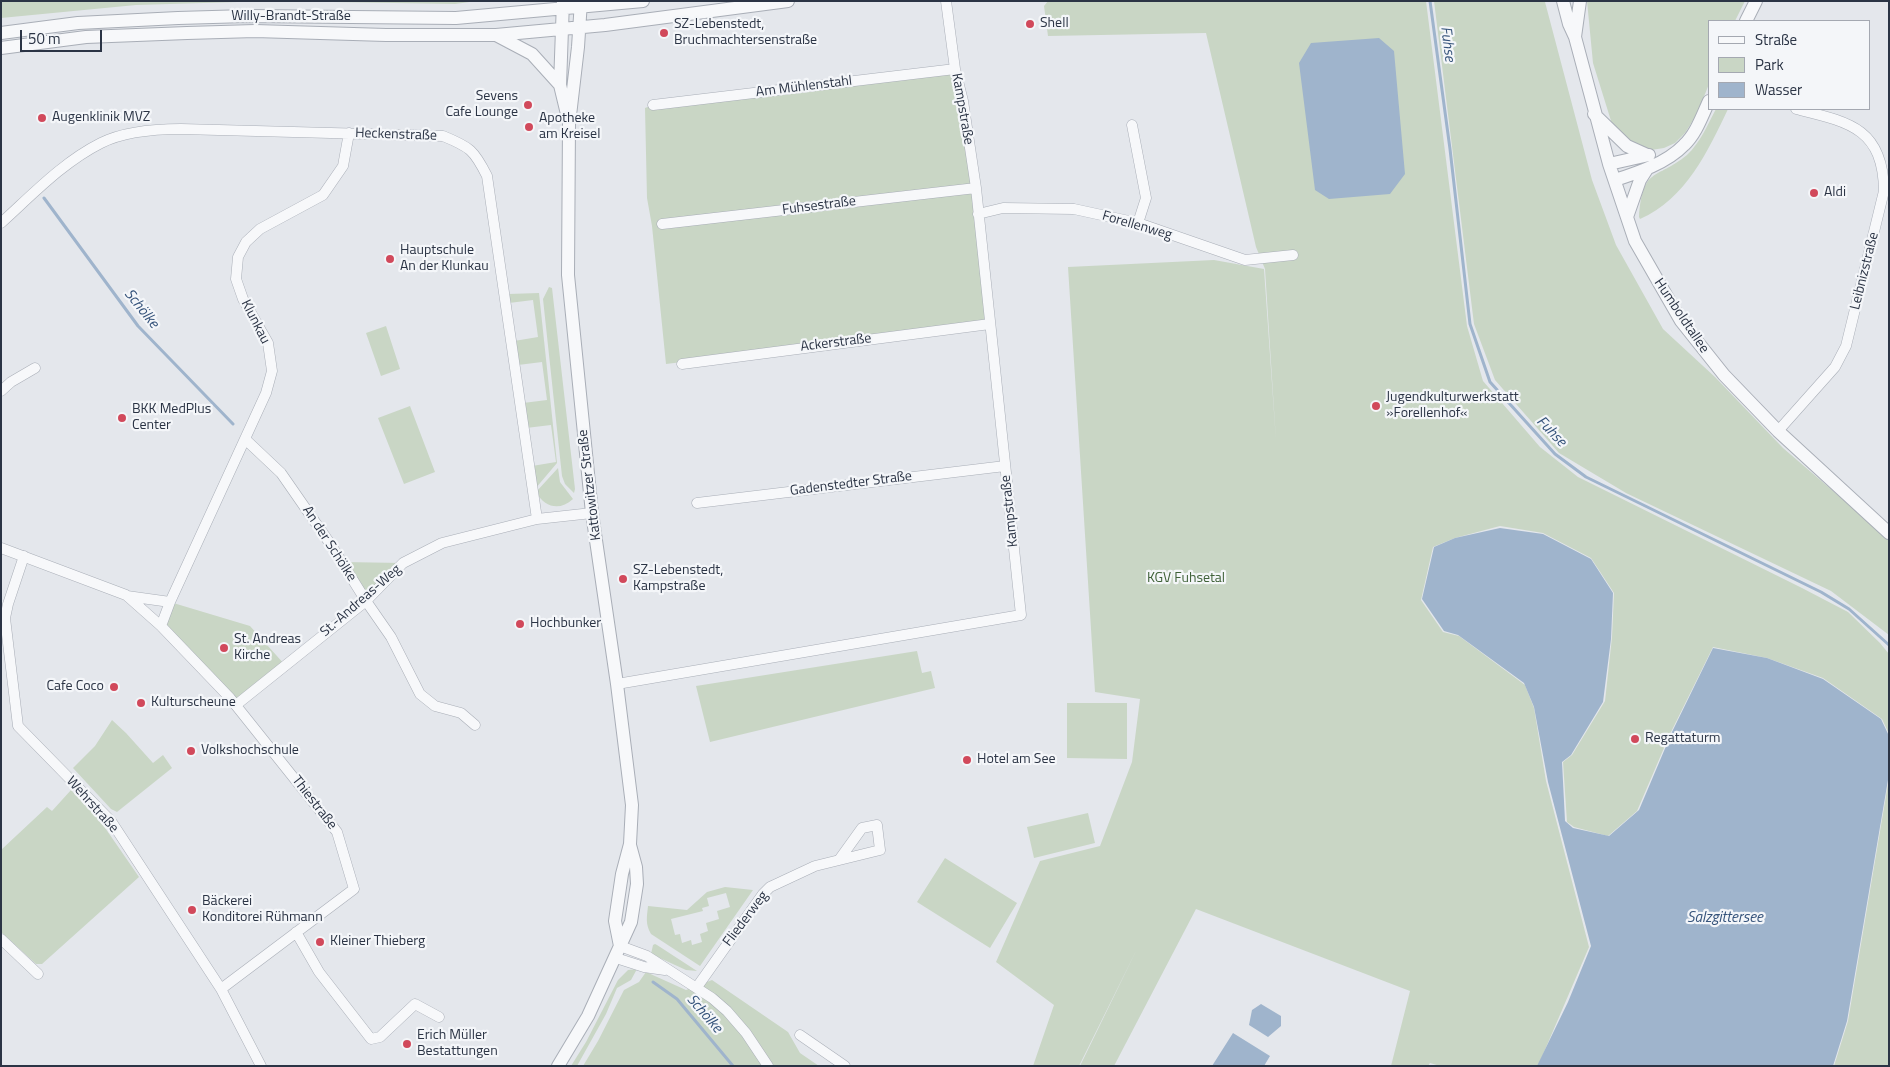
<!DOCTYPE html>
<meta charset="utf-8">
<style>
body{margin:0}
#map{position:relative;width:1890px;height:1067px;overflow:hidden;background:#e4e7ec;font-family:"Titillium Web",sans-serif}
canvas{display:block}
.frame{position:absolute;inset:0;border:2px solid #2b3445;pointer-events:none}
.legend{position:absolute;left:1708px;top:20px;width:162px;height:90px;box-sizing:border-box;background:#f4f6f9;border:1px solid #a4a8b1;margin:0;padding:6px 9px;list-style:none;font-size:15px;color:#2b3445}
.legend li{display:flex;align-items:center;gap:10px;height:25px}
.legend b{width:25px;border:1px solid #a4a8b1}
.scale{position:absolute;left:20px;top:30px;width:82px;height:22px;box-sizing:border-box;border:2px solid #2b3445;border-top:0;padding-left:6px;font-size:15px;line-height:18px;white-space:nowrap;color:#2b3445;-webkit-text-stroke:4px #f4f6f9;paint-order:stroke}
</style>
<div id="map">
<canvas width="1890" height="1067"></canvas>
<div class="frame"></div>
<ul class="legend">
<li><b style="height:6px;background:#f7f8fa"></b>Straße</li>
<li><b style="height:14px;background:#c9d6c5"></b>Park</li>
<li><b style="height:14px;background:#9fb4cc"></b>Wasser</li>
</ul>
<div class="scale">50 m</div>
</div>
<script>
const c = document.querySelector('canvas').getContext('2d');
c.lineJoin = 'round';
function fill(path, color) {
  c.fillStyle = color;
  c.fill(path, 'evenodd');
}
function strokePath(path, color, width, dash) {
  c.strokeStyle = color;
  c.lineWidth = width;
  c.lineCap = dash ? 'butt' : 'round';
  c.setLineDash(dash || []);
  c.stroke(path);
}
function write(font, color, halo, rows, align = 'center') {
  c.font = font + ' "Titillium Web",sans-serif';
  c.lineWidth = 4.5;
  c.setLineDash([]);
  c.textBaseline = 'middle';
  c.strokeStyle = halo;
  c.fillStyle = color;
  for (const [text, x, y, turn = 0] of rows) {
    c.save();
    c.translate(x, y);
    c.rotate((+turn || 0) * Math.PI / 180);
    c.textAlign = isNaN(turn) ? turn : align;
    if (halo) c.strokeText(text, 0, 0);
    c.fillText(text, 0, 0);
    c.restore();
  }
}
fill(new Path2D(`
 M 1,1 L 477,1 L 455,4 L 272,1 L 136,5 L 1,18 Z
 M 1048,1 L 1426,1 L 1467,326 L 1483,381 L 1540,447 L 1578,477 L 1802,588 L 1848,612 L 1880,643 L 1889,654 L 1889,734 L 1882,719 L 1823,678 L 1767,658 L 1713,647 L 1670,734 L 1637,811 L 1608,836 L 1574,827 L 1567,822 L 1563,762 L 1572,755 L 1605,701 L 1612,637 L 1614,593 L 1591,558 L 1543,533 L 1500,526 L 1455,538 L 1433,547 L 1421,600 L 1443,632 L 1459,636 L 1525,685 L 1534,708 L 1546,781 L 1589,947 L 1538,1066 L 1440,1066 L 1430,1063 L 1428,1066 L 1391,1066 L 1410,991 L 1196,909 L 1114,1066 L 1080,1066 L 1137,949 L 1079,1066 L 1033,1066 L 1054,1005 L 996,962 L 1040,861 L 1100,846 L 1132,762 L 1140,699 L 1095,692 L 1068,267 L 1214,260 L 1264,269 L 1276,441 L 1265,269 L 1256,247 L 1206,33 L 1048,36 L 1044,6 Z
 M 1434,1 L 1545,2 L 1592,180 L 1616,245 L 1663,329 L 1715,377 L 1783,448 L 1889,539 L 1889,635 L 1831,591 L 1626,493 L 1559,453 L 1495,380 L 1474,324 Z
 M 1587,1 L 1745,1 L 1735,21 L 1709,21 L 1709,84 L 1697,114 L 1685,133 L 1675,143 L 1664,148 L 1651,150 L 1638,147 L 1624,139 L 1612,124 L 1593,63 Z
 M 955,69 L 990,324 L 666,364 L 652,226 L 647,198 L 645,108 L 653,105 Z
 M 1716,109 L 1728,109 C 1708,151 1686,199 1640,219 L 1639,217 C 1643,166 1655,181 1687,155 C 1700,143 1708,124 1716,109 Z
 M 549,287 L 552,288 L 575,489 L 574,493 L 565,484 L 562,476 L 543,299 Z
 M 539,293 L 557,463 L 535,489 L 532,466 L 556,462 L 551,425 L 526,428 L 523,403 L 547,400 L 542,362 L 518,365 L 514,341 L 538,337 L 533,300 L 509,303 L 508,294 Z
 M 386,326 L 400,369 L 381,376 L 366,333 Z
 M 410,406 L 435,472 L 404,484 L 378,418 Z
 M 558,468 L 560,482 L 573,499 C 560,511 545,508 536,492 Z
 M 342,562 L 403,563 L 366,601 Z
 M 170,602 L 250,626 L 285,665 L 236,705 L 161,626 Z
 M 917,651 L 922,673 L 931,671 L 935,688 L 710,742 L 696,686 Z
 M 1067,703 L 1127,703 L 1127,759 L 1067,758 Z
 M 112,720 L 126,733 L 153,763 L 163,755 L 172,768 L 117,812 L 111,809 L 73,768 L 95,746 Z
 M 1889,778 L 1889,1066 L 1834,1066 L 1848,1021 Z
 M 71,790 L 101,822 L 139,877 L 42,964 L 36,964 L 1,932 L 1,850 L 47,807 L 52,811 Z
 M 1088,813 L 1095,843 L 1034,858 L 1027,827 Z
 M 945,858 L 1017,903 L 990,948 L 917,902 Z
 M 725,887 L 753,890 L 700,966 L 651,934 C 645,924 647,916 648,906 L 687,910 L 707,892 ZM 726,893 L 730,907 L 717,911 L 719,919 L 706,923 L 708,931 L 700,934 L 702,942 L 692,945 L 691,940 L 682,943 L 680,934 L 675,935 L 671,919 L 703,911 L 702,908 L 709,906 L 707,898 Z
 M 655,944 L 657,945 L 697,971 L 686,970 L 651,954 L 653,945 Z
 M 637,969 L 631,980 L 617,988 L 606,1014 L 577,1066 L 571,1066 L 586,1042 L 618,980 L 628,970 Z
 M 646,972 L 686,990 L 712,980 L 788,1032 L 800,1053 L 819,1066 L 583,1066 L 598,1041 L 624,990 L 639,982 Z`), '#c9d6c5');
fill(new Path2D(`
 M 1379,38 L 1394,51 L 1405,174 L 1390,194 L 1329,199 L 1315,190 L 1299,63 L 1311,43 Z
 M 1500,528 L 1543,534 L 1591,559 L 1613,593 L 1611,639 L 1603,702 L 1571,755 L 1562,762 L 1565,821 L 1573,828 L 1609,836 L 1639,810 L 1672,732 L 1713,648 L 1767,658 L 1823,679 L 1881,719 L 1889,736 L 1889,774 L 1847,1021 L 1833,1066 L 1537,1066 L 1568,1002 L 1591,946 L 1548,782 L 1534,707 L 1524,683 L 1458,635 L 1444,631 L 1422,599 L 1434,547 L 1455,538 Z
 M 1261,1004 L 1281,1016 L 1281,1026 L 1268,1037 L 1249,1025 L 1252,1010 Z
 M 1233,1033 L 1270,1056 L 1264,1066 L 1212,1066 Z`), '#9fb4cc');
strokePath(new Path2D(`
 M 1430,1 L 1450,149 L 1470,324 L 1490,382 L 1555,454 L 1586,477 L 1821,592 L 1849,609 L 1889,645
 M 44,198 L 138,326 L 233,424
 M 653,982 L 677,999 L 733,1066`), '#9fb4cc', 3);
const minor = new Path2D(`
 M 653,105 L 955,69
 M 1132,125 L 1146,198 L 1138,223
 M 978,214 L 1003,208 L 1074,209 L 1138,223 L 1245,260 L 1293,255
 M 1,223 C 32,195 63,162 101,143 C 125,131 154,129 181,129 L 443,136 C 470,147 474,150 487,176 L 537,519
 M 662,224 L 976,188
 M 682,364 L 990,324
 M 1,391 L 11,382 L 35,368
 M 1778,431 L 1835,367 L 1846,346 L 1884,191 C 1883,128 1849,122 1796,109
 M 245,439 L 281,473 L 331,545 L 366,601 L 391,637 L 420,694 L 435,706 L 461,713 L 475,725
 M 697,503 L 1005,466
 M 1,548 L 126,595 L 161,626 L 230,698 L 337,832 L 354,889 L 221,989
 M 24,556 L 8,604 L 5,618 L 18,726 L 111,821 L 221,989 L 261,1066
 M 127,596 L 170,602
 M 161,626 L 170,602 L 266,393 L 272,371 L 268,343 L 243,299 L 236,279 L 238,257 L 246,242 L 260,229 L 323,195 L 343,166 L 349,133
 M 617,684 L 1021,615 L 976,188 L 963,101 L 955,69 L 946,1
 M 236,705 L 366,601 L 403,563 L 442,543 L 537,519 L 592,513
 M 296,932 L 319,972 L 371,1039 L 380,1037 L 415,1004 L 439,1017
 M 1,939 L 38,974
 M 620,946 L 647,956 L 712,998 L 727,1011 L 746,1033 L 768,1066
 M 616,958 L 644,967 L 665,970
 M 697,987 L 763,894 L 770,887 L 815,866 L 880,850 L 877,825 L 862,828 L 839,860
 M 800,1035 L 845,1066`);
const tertiary = new Path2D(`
 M 563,1 L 560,85 L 567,114
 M 581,1 L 578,47 L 569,124 L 568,275 L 592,513 L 617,684 L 632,805 L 630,844 L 622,874 L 615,921 L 620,946
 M 1563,1 L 1569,24 L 1575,37 L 1609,164 L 1635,241 L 1681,321 L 1724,375 L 1778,431 L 1889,533
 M 1746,21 L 1756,1
 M 1,33 L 78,23 L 178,18 L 247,16 L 456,18 L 643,1
 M 496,35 L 532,54 L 560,85
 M 1575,37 L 1580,1
 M 1,48 L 86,37 L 187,33 L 255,31 L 386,35 L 496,35 L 605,25 L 788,1
 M 1594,114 L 1627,146 L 1647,155
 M 1609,164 L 1649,155
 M 1615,180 C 1637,173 1667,163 1684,145 C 1696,134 1702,116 1709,101
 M 1627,217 L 1640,180 L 1647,169
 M 558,1066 L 588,1016 L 631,922 L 637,884 L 636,867 L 630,845`);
strokePath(minor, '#a9aeb7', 11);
strokePath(tertiary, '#a9aeb7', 14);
strokePath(minor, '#f7f8fa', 10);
strokePath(tertiary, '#f7f8fa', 12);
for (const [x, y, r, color] of [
 [1030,24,5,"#d1495b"],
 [664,33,5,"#d1495b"],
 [528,105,5,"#d1495b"],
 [42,118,5,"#d1495b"],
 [529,127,5,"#d1495b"],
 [1814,193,5,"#d1495b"],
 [390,259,5,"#d1495b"],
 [1376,406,5,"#d1495b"],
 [122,418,5,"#d1495b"],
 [623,579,5,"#d1495b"],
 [520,624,5,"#d1495b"],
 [224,648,5,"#d1495b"],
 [114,687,5,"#d1495b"],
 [141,703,5,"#d1495b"],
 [1635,739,5,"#d1495b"],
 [191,751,5,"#d1495b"],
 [967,760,5,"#d1495b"],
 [192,910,5,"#d1495b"],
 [320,942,5,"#d1495b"],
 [407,1044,5,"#d1495b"]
]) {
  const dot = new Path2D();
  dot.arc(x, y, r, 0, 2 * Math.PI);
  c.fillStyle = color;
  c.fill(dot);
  strokePath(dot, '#f4f6f9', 2);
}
write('14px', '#2b3445', '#f4f6f9', [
 ["Willy-Brandt-Straße",291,17],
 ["Am Mühlenstahl",804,87,-7],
 ["Kampstraße",962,109,80],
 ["Heckenstraße",396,135,2],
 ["Fuhsestraße",819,206,-7],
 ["Forellenweg",1137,226,16],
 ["Leibnizstraße",1865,271,-76],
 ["Humboldtallee",1681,316,56],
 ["Klunkau",255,322,63],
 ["Ackerstraße",836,343,-7],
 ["Gadenstedter Straße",851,484,-7],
 ["Kattowitzer Straße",590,485,-97],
 ["Kampstraße",1010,511,-96],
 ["An der Schölke",329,544,57],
 ["St.-Andreas-Weg",361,601,-41],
 ["Thiestraße",314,803,52],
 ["Wehrstraße",92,805,48],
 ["Fliederweg",746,919,-53]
]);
write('14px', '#2b3445', '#f4f6f9', [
 ["Shell",1040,24],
 ["SZ-Lebenstedt,",674,25],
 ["Bruchmachtersenstraße",674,41],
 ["Sevens",518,97,"right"],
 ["Cafe Lounge",518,113,"right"],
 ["Augenklinik MVZ",52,118],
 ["Apotheke",539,119],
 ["am Kreisel",539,135],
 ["Aldi",1824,193],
 ["Hauptschule",400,251],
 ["An der Klunkau",400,267],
 ["Jugendkulturwerkstatt",1386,398],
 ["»Forellenhof«",1386,414],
 ["BKK MedPlus",132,410],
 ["Center",132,426],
 ["SZ-Lebenstedt,",633,571],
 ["Kampstraße",633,587],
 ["Hochbunker",530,624],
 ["St. Andreas",234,640],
 ["Kirche",234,656],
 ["Cafe Coco",104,687,"right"],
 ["Kulturscheune",151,703],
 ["Regattaturm",1645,739],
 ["Volkshochschule",201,751],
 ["Hotel am See",977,760],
 ["Bäckerei",202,902],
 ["Konditorei Rühmann",202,918],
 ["Kleiner Thieberg",330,942],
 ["Erich Müller",417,1036],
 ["Bestattungen",417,1052]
], 'left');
write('14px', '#3f6138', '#f4f6f9', [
 ["KGV Fuhsetal",1186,579]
]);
write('italic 15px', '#34527a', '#f4f6f9', [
 ["Fuhse",1447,44,83],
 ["Schölke",141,309,51],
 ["Fuhse",1551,432,46],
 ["Salzgittersee",1725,918],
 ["Schölke",704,1014,49]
]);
</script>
